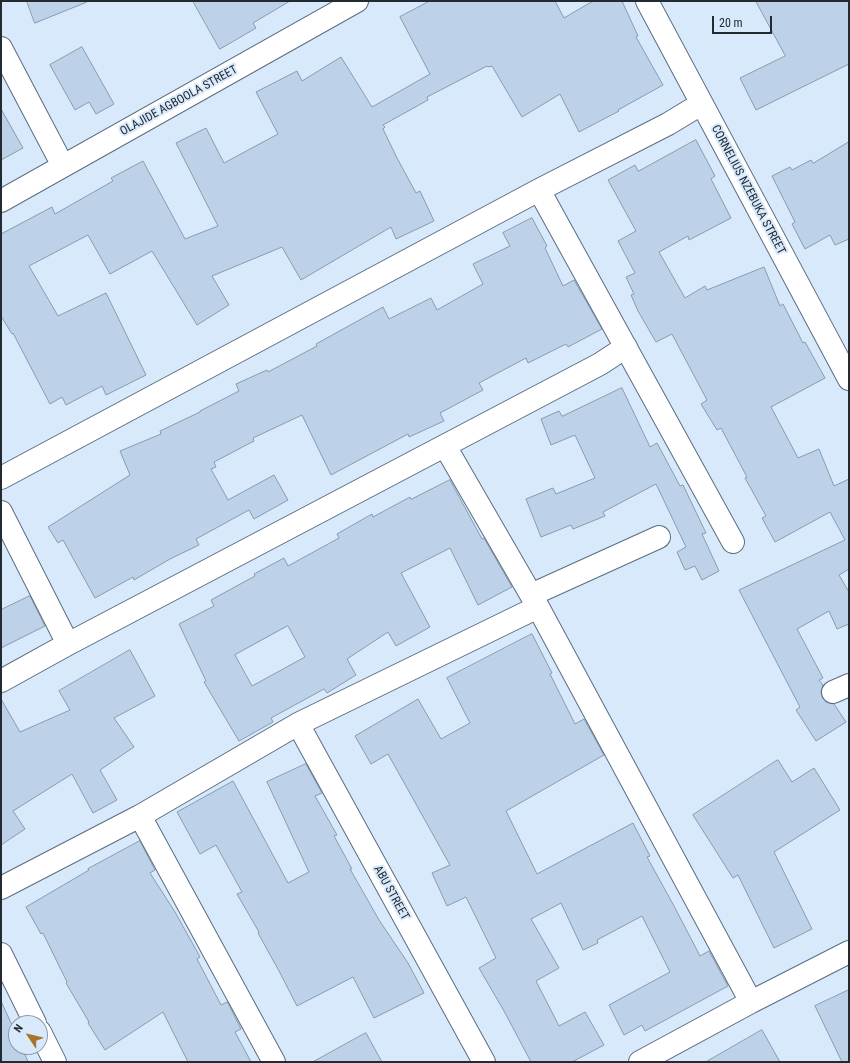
<!DOCTYPE html>
<style>
body{margin:0}
#map{position:relative;width:850px;height:1063px;overflow:hidden;background:#d8e9fb;font-family:"Roboto Condensed",sans-serif}
canvas{display:block}
.frame{position:absolute;inset:0;border:2px solid #222a32;pointer-events:none}
.north{position:absolute;left:8px;top:1015px;width:40px;height:40px;box-sizing:border-box;background:#d8e9fb;border:1px solid #8f9dab;border-radius:50%;rotate:305deg;font-size:11px;font-weight:700;line-height:16px;text-align:center;color:#222a32}
.north::after{content:'';display:block;margin:auto;width:14px;height:18px;background:#a6742b;clip-path:polygon(50% 0,100% 100%,50% 72%,0 100%)}
.scale{position:absolute;left:712px;top:16px;width:60px;height:18px;box-sizing:border-box;border:2px solid #222a32;border-top:0;padding-left:5px;font-size:12px;line-height:14px;white-space:nowrap;color:#222a32;-webkit-text-stroke:3px #d8e9fb;paint-order:stroke}
</style>
<div id="map">
<canvas width="850" height="1063"></canvas>
<div class="frame"></div>
<div class="north">N</div>
<div class="scale">20 m</div>
</div>
<script>
const c = document.querySelector('canvas').getContext('2d');
c.lineJoin = 'round';
function fill(path, color) {
  c.fillStyle = color;
  c.fill(path, 'evenodd');
}
function strokePath(path, color, width, dash) {
  c.strokeStyle = color;
  c.lineWidth = width;
  c.lineCap = dash ? 'butt' : 'round';
  c.setLineDash(dash || []);
  c.stroke(path);
}
function write(font, color, halo, rows, align = 'center') {
  c.font = font + ' "Roboto Condensed",sans-serif';
  c.lineWidth = 4;
  c.setLineDash([]);
  c.textBaseline = 'middle';
  c.strokeStyle = halo;
  c.fillStyle = color;
  for (const [text, x, y, turn = 0] of rows) {
    c.save();
    c.translate(x, y);
    c.rotate((+turn || 0) * Math.PI / 180);
    c.textAlign = isNaN(turn) ? turn : align;
    if (halo) c.strokeText(text, 0, 0);
    c.fillText(text, 0, 0);
    c.restore();
  }
}
const building = new Path2D(`
 M 27,1 L 87,1 L 87,2 L 35,23 Z
 M 193,1 L 290,1 L 253,23 L 256,28 L 220,49 Z
 M 430,1 L 555,1 L 564,18 L 593,1 L 622,1 L 638,36 L 636,37 L 663,85 L 618,110 L 619,111 L 579,132 L 560,94 L 522,117 L 492,66 L 488,67 L 487,66 L 427,97 L 428,100 L 383,125 L 385,127 L 383,129 L 397,158 L 416,193 L 420,191 L 434,221 L 396,239 L 391,227 L 301,280 L 282,247 L 212,276 L 229,305 L 197,325 L 152,251 L 110,274 L 88,235 L 29,266 L 58,316 L 106,293 L 146,375 L 106,395 L 102,386 L 66,405 L 62,397 L 50,404 L 13,333 L 12,334 L 1,316 L 1,234 L 52,207 L 55,214 L 113,181 L 111,178 L 143,161 L 185,239 L 218,226 L 176,143 L 206,128 L 224,163 L 278,134 L 256,92 L 297,71 L 302,81 L 341,57 L 372,107 L 430,74 L 400,17 Z
 M 756,1 L 849,1 L 849,64 L 756,110 L 740,78 L 785,56 Z
 M 82,47 L 114,104 L 96,114 L 89,102 L 75,110 L 50,65 Z
 M 1,109 L 23,148 L 1,160 Z
 M 696,140 L 715,176 L 711,179 L 731,218 L 689,240 L 688,236 L 659,252 L 685,298 L 705,286 L 707,290 L 764,267 L 780,306 L 783,304 L 803,343 L 805,342 L 825,378 L 771,407 L 798,458 L 819,449 L 834,486 L 849,479 L 849,569 L 839,575 L 849,592 L 849,624 L 837,629 L 829,611 L 797,629 L 823,678 L 819,680 L 823,685 L 821,691 L 822,697 L 826,702 L 834,704 L 846,722 L 816,741 L 796,710 L 800,707 L 739,590 L 845,540 L 830,512 L 775,542 L 762,518 L 766,516 L 745,478 L 747,477 L 721,428 L 717,430 L 701,404 L 707,400 L 672,334 L 656,342 L 638,311 L 631,295 L 634,294 L 626,277 L 635,273 L 618,241 L 636,231 L 608,180 L 635,165 L 638,171 Z
 M 849,142 L 849,239 L 835,245 L 830,235 L 805,249 L 792,224 L 795,222 L 772,176 L 790,167 L 792,170 L 811,160 L 813,163 Z
 M 532,218 L 547,246 L 545,248 L 563,286 L 574,280 L 602,329 L 568,347 L 566,344 L 528,363 L 526,358 L 479,383 L 483,390 L 440,413 L 444,421 L 409,437 L 408,434 L 331,475 L 302,415 L 253,438 L 254,441 L 214,462 L 216,467 L 211,469 L 228,500 L 274,475 L 288,500 L 254,519 L 249,510 L 196,539 L 199,545 L 170,559 L 134,580 L 133,577 L 95,598 L 63,540 L 58,543 L 48,527 L 130,475 L 120,451 L 161,434 L 160,431 L 200,412 L 200,411 L 239,391 L 236,384 L 267,370 L 268,372 L 317,346 L 316,344 L 383,307 L 389,319 L 431,298 L 437,310 L 483,284 L 473,264 L 510,246 L 503,233 Z
 M 622,388 L 650,447 L 657,443 L 680,486 L 683,485 L 706,533 L 702,534 L 719,571 L 702,580 L 695,566 L 685,570 L 677,552 L 686,547 L 656,484 L 603,512 L 605,516 L 573,529 L 571,525 L 541,537 L 526,499 L 553,488 L 556,494 L 595,478 L 575,435 L 551,445 L 541,419 L 559,411 L 562,416 Z
 M 450,480 L 482,539 L 484,538 L 512,587 L 478,605 L 450,548 L 401,573 L 430,627 L 396,646 L 388,632 L 347,659 L 356,675 L 327,693 L 324,689 L 271,718 L 273,722 L 239,741 L 204,682 L 206,681 L 179,624 L 214,606 L 211,600 L 255,576 L 254,574 L 284,558 L 288,566 L 339,538 L 337,534 L 372,514 L 373,517 L 410,497 L 411,499 ZM 288,626 L 305,657 L 252,686 L 235,655 Z
 M 30,596 L 45,626 L 1,648 L 1,610 Z
 M 532,634 L 552,673 L 550,674 L 575,724 L 584,719 L 604,755 L 506,811 L 537,874 L 633,823 L 650,856 L 647,857 L 674,906 L 700,956 L 709,951 L 728,986 L 645,1031 L 642,1025 L 624,1035 L 609,1005 L 670,972 L 642,916 L 597,940 L 598,943 L 583,950 L 561,903 L 531,919 L 559,968 L 536,981 L 559,1026 L 585,1012 L 604,1045 L 572,1062 L 531,1062 L 504,1011 L 479,968 L 496,958 L 466,897 L 447,906 L 432,873 L 450,865 L 388,754 L 371,764 L 355,736 L 418,699 L 441,739 L 470,723 L 447,678 Z
 M 130,650 L 155,696 L 114,718 L 134,747 L 100,770 L 117,800 L 93,813 L 72,774 L 13,811 L 25,829 L 1,845 L 1,699 L 20,732 L 70,710 L 59,691 Z
 M 778,760 L 792,782 L 814,768 L 840,810 L 774,852 L 812,929 L 774,948 L 738,875 L 733,878 L 693,815 Z
 M 306,764 L 322,793 L 315,796 L 337,835 L 334,836 L 352,869 L 350,869 L 379,920 L 408,963 L 424,993 L 374,1018 L 353,977 L 297,1006 L 279,971 L 258,933 L 259,932 L 237,894 L 242,892 L 216,845 L 200,854 L 177,812 L 233,781 L 288,883 L 309,872 L 267,782 Z
 M 140,841 L 155,870 L 150,873 L 175,912 L 200,957 L 197,959 L 221,1005 L 227,1002 L 228,1003 L 241,1029 L 235,1032 L 251,1062 L 188,1062 L 163,1012 L 105,1050 L 88,1023 L 89,1022 L 66,983 L 67,982 L 43,933 L 41,934 L 26,907 L 89,870 L 88,869 Z
 M 849,990 L 849,1062 L 842,1062 L 815,1006 Z
 M 1,1001 L 16,1034 L 16,1047 L 22,1047 L 28,1062 L 1,1062 Z
 M 762,1030 L 780,1062 L 706,1062 Z
 M 366,1033 L 382,1062 L 313,1062 Z`);
fill(building, '#bdd1e8');
strokePath(building, '#879bb0', 1);
const minor = new Path2D(`
 M 647,1 L 849,379
 M 1,48 L 63,166
 M 539,190 L 733,542
 M 1,201 L 357,1
 M 445,446 L 538,607 L 751,1002
 M 1,478 L 539,190 L 668,124 L 701,104
 M 1,512 L 68,644
 M 531,595 L 659,537
 M 1,681 L 68,644 L 600,364 L 626,347
 M 833,692 L 849,685
 M 298,724 L 484,1062
 M 140,816 L 274,1062
 M 1,888 L 140,816 L 298,724 L 538,607
 M 1,954 L 35,1023
 M 40,1032 L 55,1062
 M 640,1062 L 751,1002 L 849,952`);
strokePath(minor, '#5a6d81', 24);
strokePath(minor, '#fff', 22);
write('12px', '#222a32', '#d8e9fb', [
 ["OLAJIDE AGBOOLA STREET",179,101,-29],
 ["CORNELIUS NZEBUKA STREET",748,190,62],
 ["ABU STREET",391,893,61]
]);
</script>
